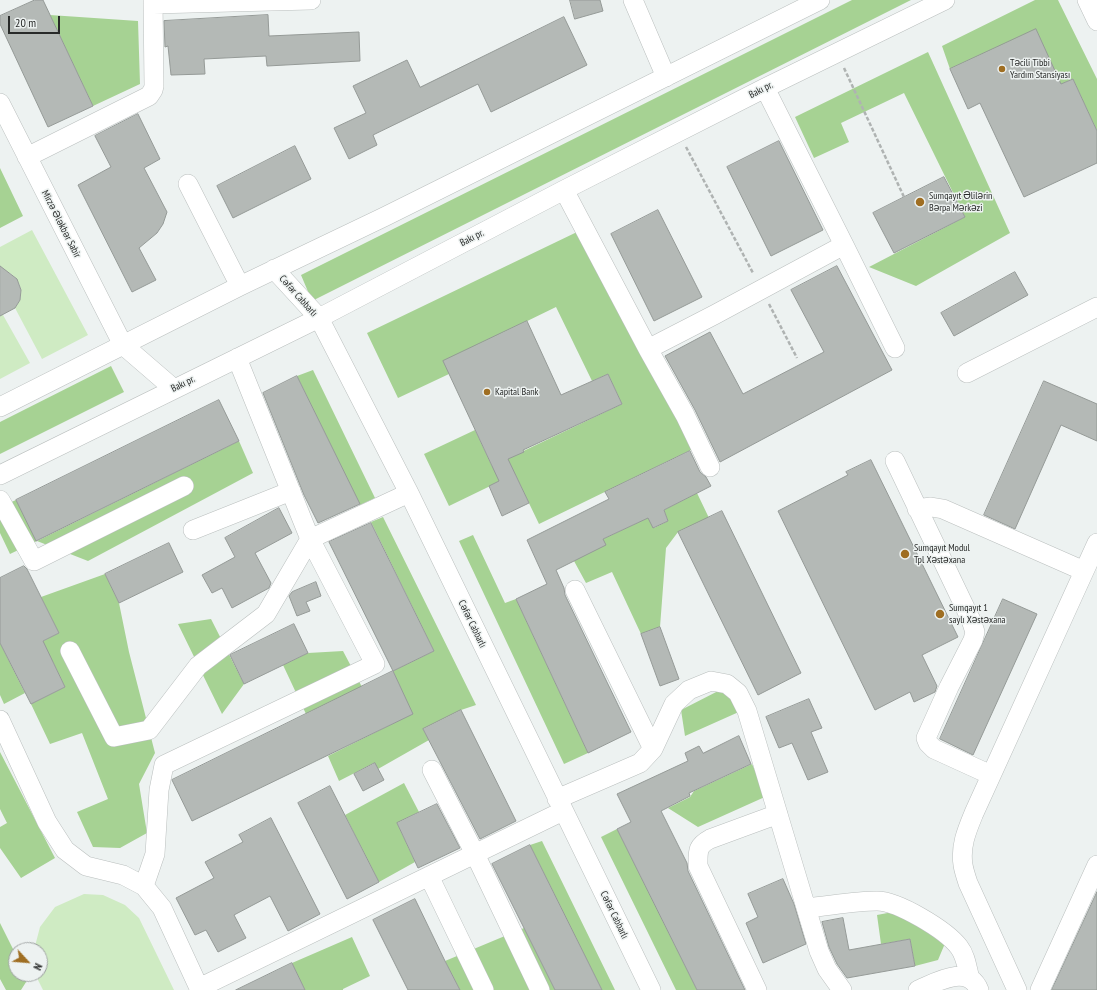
<!DOCTYPE html>
<meta charset="utf-8">
<style>
body{margin:0}
#map{position:relative;width:1097px;height:990px;overflow:hidden;background:#edf2f1;font-family:"PT Sans Narrow",sans-serif}
canvas{display:block}
.north{position:absolute;left:8px;top:942px;width:40px;height:40px;box-sizing:border-box;background:#edf2f1;border:1px solid #9ea2a1;border-radius:50%;rotate:116deg;font-size:11px;font-weight:700;line-height:16px;text-align:center;color:#282a29}
.north::after{content:'';display:block;margin:auto;width:14px;height:18px;background:#9f6e22;clip-path:polygon(50% 0,100% 100%,50% 72%,0 100%)}
.scale{position:absolute;left:8px;top:16px;width:52px;height:18px;box-sizing:border-box;border:2px solid #282a29;border-top:0;padding-left:5px;font-size:12px;line-height:14px;white-space:nowrap;color:#282a29;-webkit-text-stroke:3px #edf2f1;paint-order:stroke}
</style>
<div id="map">
<canvas width="1097" height="990"></canvas>
<div class="north">N</div>
<div class="scale">20 m</div>
</div>
<script>
const c = document.querySelector('canvas').getContext('2d');
c.lineJoin = 'round';
function fill(path, color) {
  c.fillStyle = color;
  c.fill(path, 'evenodd');
}
function strokePath(path, color, width, dash) {
  c.strokeStyle = color;
  c.lineWidth = width;
  c.lineCap = dash ? 'butt' : 'round';
  c.setLineDash(dash || []);
  c.stroke(path);
}
function write(font, color, halo, rows, align = 'center') {
  c.font = font + ' "PT Sans Narrow",sans-serif';
  c.lineWidth = 3;
  c.setLineDash([]);
  c.textBaseline = 'middle';
  c.strokeStyle = halo;
  c.fillStyle = color;
  for (const [text, x, y, turn = 0] of rows) {
    c.save();
    c.translate(x, y);
    c.rotate((+turn || 0) * Math.PI / 180);
    c.textAlign = isNaN(turn) ? turn : align;
    if (halo) c.strokeText(text, 0, 0);
    c.fillText(text, 0, 0);
    c.restore();
  }
}
fill(new Path2D(`
 M 32,230 L 88,335 L 42,359 L 15,308 C 17,305 19,302 20,299 C 24,285 14,271 0,270 L 0,247 Z
 M 0,314 L 3,315 L 30,363 L 0,379 Z
 M 84,894 L 103,895 L 125,905 L 139,918 L 174,990 L 43,990 L 35,974 L 40,974 L 40,950 L 34,950 L 40,927 L 55,907 Z`), '#cfebc3');
fill(new Path2D(`
 M 852,0 L 911,0 L 312,301 L 301,275 Z
 M 1035,0 L 1058,0 L 1097,79 L 1097,131 L 1073,79 L 1060,85 L 1036,30 L 950,69 L 942,46 Z
 M 50,15 L 138,21 L 140,84 L 93,106 Z
 M 928,52 L 1010,233 L 916,286 L 869,267 L 965,217 L 904,93 L 841,123 L 849,142 L 814,158 L 795,117 Z
 M 0,168 L 23,216 L 0,228 Z
 M 577,232 L 693,449 L 539,524 L 515,474 L 449,506 L 424,454 L 475,430 L 492,466 L 622,404 L 608,374 L 592,381 L 556,307 L 476,346 L 449,374 L 398,398 L 367,333 Z
 M 111,366 L 124,392 L 0,454 L 0,422 Z
 M 313,370 L 375,498 L 360,505 L 297,376 Z
 M 239,441 L 253,473 L 88,561 L 37,541 L 10,554 L 0,533 L 0,507 L 16,500 L 37,541 Z
 M 697,493 L 709,518 L 678,532 L 666,548 L 660,627 L 641,634 L 612,572 L 586,583 L 574,561 L 603,539 L 639,522 L 641,501 L 654,528 L 668,521 L 664,510 Z
 M 383,517 L 476,705 L 461,710 L 423,729 L 429,740 L 378,769 L 374,763 L 339,781 L 328,756 L 412,714 L 393,671 L 434,651 L 371,522 Z
 M 473,535 L 505,603 L 516,599 L 588,753 L 564,764 L 459,541 Z
 M 105,574 L 119,603 L 129,652 L 155,753 L 139,784 L 147,833 L 120,848 L 93,847 L 77,812 L 108,799 L 82,733 L 50,744 L 31,704 L 65,687 L 53,662 L 28,649 L 59,633 L 41,597 Z
 M 211,619 L 244,684 L 222,714 L 178,624 Z
 M 0,643 L 25,693 L 4,704 L 0,695 Z
 M 343,651 L 362,687 L 306,714 L 283,665 L 308,653 Z
 M 724,688 L 741,711 L 685,736 L 681,710 Z
 M 0,752 L 55,858 L 21,878 L 0,848 L 0,827 L 7,823 L 0,809 Z
 M 752,764 L 767,796 L 698,827 L 668,808 L 690,797 L 694,791 Z
 M 404,783 L 419,812 L 397,823 L 415,862 L 379,882 L 345,815 Z
 M 617,829 L 697,990 L 676,990 L 601,837 Z
 M 542,841 L 615,990 L 602,990 L 530,845 Z
 M 898,911 L 946,941 L 938,960 L 915,966 L 910,939 L 881,944 L 877,915 Z
 M 0,923 L 16,955 L 16,974 L 25,974 L 28,979 L 21,990 L 6,990 L 0,979 Z
 M 524,928 L 555,990 L 460,990 L 445,961 Z
 M 352,937 L 370,976 L 343,989 L 343,990 L 305,990 L 292,963 Z`), '#a6d293');
const building = new Path2D(`
 M 35,0 L 43,0 L 93,106 L 48,127 L 0,24 L 0,16 Z
 M 570,0 L 600,0 L 603,11 L 575,19 Z
 M 268,15 L 269,36 L 359,32 L 360,61 L 267,66 L 266,56 L 204,59 L 205,74 L 171,75 L 168,46 L 165,47 L 164,21 Z
 M 564,17 L 587,65 L 491,112 L 478,84 L 373,135 L 377,145 L 349,159 L 334,128 L 366,113 L 353,86 L 407,60 L 420,87 Z
 M 1036,29 L 1061,84 L 1073,79 L 1097,131 L 1097,163 L 1024,197 L 980,103 L 968,109 L 950,69 Z
 M 138,114 L 160,159 L 144,168 L 167,212 L 163,224 L 157,233 L 139,248 L 156,280 L 132,292 L 78,185 L 111,167 L 95,136 Z
 M 779,141 L 823,230 L 771,256 L 727,167 Z
 M 295,146 L 311,179 L 233,218 L 217,186 Z
 M 944,177 L 965,217 L 894,253 L 873,213 Z
 M 658,210 L 702,297 L 654,321 L 611,234 Z
 M 0,266 L 17,279 L 21,290 L 20,300 L 15,308 L 0,316 Z
 M 837,266 L 892,370 L 720,462 L 695,410 L 665,356 L 710,332 L 743,394 L 824,352 L 791,290 Z
 M 1015,272 L 1028,295 L 954,336 L 941,313 Z
 M 527,321 L 561,395 L 608,374 L 622,404 L 523,450 L 524,452 L 508,459 L 529,503 L 502,516 L 489,486 L 499,481 L 443,361 Z
 M 297,376 L 360,504 L 318,523 L 304,495 L 263,393 Z
 M 1044,381 L 1097,404 L 1097,441 L 1061,425 L 1015,529 L 984,515 Z
 M 219,400 L 239,441 L 36,541 L 16,500 Z
 M 690,451 L 700,472 L 706,477 L 711,486 L 664,510 L 668,521 L 653,528 L 648,518 L 603,539 L 606,545 L 556,570 L 564,588 L 565,595 L 631,732 L 588,753 L 516,599 L 547,584 L 527,540 L 609,499 L 605,492 Z
 M 871,460 L 958,637 L 922,655 L 937,686 L 935,692 L 914,702 L 910,692 L 875,710 L 778,511 L 848,475 L 846,472 Z
 M 279,508 L 292,533 L 255,553 L 271,583 L 269,588 L 232,608 L 222,588 L 212,593 L 202,575 L 235,557 L 225,538 Z
 M 722,511 L 801,673 L 758,695 L 678,532 Z
 M 371,523 L 434,651 L 393,671 L 329,542 Z
 M 169,543 L 183,572 L 119,603 L 105,574 Z
 M 24,566 L 27,569 L 59,633 L 43,641 L 65,687 L 31,704 L 0,643 L 0,578 Z
 M 316,582 L 321,596 L 306,602 L 310,611 L 297,616 L 289,596 L 292,592 Z
 M 1003,599 L 1037,614 L 973,755 L 940,739 Z
 M 294,624 L 308,653 L 244,684 L 230,655 Z
 M 660,627 L 679,679 L 660,686 L 641,634 Z
 M 393,671 L 413,714 L 192,821 L 172,780 Z
 M 809,699 L 822,728 L 811,732 L 828,772 L 808,780 L 792,743 L 779,748 L 766,717 Z
 M 461,710 L 516,821 L 480,839 L 423,729 Z
 M 739,736 L 751,764 L 689,793 L 690,796 L 661,811 L 687,863 L 688,871 L 745,990 L 697,990 L 617,829 L 631,822 L 617,794 L 688,761 L 685,753 L 699,746 L 703,753 Z
 M 375,763 L 384,780 L 363,791 L 354,774 Z
 M 330,786 L 379,882 L 347,899 L 298,803 Z
 M 437,804 L 460,848 L 418,868 L 397,823 Z
 M 271,818 L 320,914 L 288,931 L 270,896 L 234,915 L 246,938 L 218,952 L 206,930 L 195,935 L 176,898 L 214,878 L 205,862 L 243,842 L 239,835 Z
 M 530,845 L 602,990 L 555,990 L 492,864 Z
 M 783,879 L 794,904 L 806,944 L 763,963 L 746,923 L 758,917 L 748,894 Z
 M 1097,892 L 1097,990 L 1052,990 Z
 M 415,899 L 445,961 L 460,990 L 408,990 L 373,920 Z
 M 843,918 L 849,950 L 910,939 L 915,966 L 847,978 L 837,964 L 829,947 L 822,922 Z
 M 292,963 L 305,990 L 236,990 Z`);
fill(building, '#b4b9b6');
strokePath(building, '#959a97', 1);
const minor = new Path2D(`
 M 633,0 L 666,77
 M 1087,0 L 1097,21
 M 153,4 L 311,0
 M 0,103 L 123,345 L 174,389
 M 27,157 L 149,96 L 153,90 L 154,86 L 153,0
 M 188,184 L 240,286
 M 564,190 L 648,349 L 714,315 L 844,245 L 765,88
 M 844,245 L 895,348
 M 274,269 L 319,318 L 409,493 L 651,990
 M 648,349 L 685,415 L 710,467
 M 237,358 L 310,539 L 409,493
 M 967,373 L 1097,307
 M 0,407 L 240,286 L 384,217 L 820,0
 M 895,461 L 971,620 L 975,632 L 973,640 L 949,687 L 926,738 L 928,743 L 934,749 L 991,775
 M 0,475 L 319,318 L 564,190 L 765,88 L 945,0
 M 0,500 L 34,561 L 184,486
 M 917,509 L 931,507 L 943,509 L 1084,571
 M 193,530 L 291,491
 M 575,590 L 653,749
 M 70,651 L 114,737 L 149,730 L 198,666 L 266,614 L 310,539 L 375,664 L 164,765 L 159,790 L 155,854 L 144,886
 M 0,720 L 47,822 L 65,850 L 86,866 L 123,875 L 144,886 L 162,908 L 199,988 L 563,811
 M 432,770 L 475,854 L 540,990
 M 557,799 L 640,763 L 653,749 L 674,704 L 689,690 L 711,681 L 727,684 L 738,693 L 747,711 L 819,951 L 827,969 L 842,990
 M 429,876 L 484,990
 M 806,908 C 829,906 854,901 877,901 C 898,901 946,930 959,947 C 966,956 967,968 970,979
 M 757,990 L 698,866 C 698,851 697,846 710,839 L 778,814
 M 918,990 C 935,983 968,963 979,990
 M 1017,990 L 968,883 C 966,877 964,871 963,865 C 960,846 967,830 974,813 L 1097,543
 M 1040,990 L 1097,865`);
strokePath(minor, '#babfbe', 20);
strokePath(new Path2D(`
 M 844,68 L 904,197
 M 686,147 L 753,273
 M 769,304 L 797,358`), '#afb3b2', 2.5, [4, 2]);
strokePath(minor, '#fff', 19);
for (const [x, y, r, color] of [
 [1002,69,4,"#9f6e22"],
 [920,202,5,"#9f6e22"],
 [487,392,4,"#9f6e22"],
 [905,554,5,"#9f6e22"],
 [940,614,5,"#9f6e22"]
]) {
  const dot = new Path2D();
  dot.arc(x, y, r, 0, 2 * Math.PI);
  c.fillStyle = color;
  c.fill(dot);
  strokePath(dot, '#edf2f1', 1.5);
}
write('10px', '#282a29', '#edf2f1', [
 ["Təcili Tibbi",1010,63],
 ["Yardım Stansiyası",1010,75],
 ["Sumqayıt Əlilərin",929,196],
 ["Bərpa Mərkəzi",929,208],
 ["Kapital Bank",495,392],
 ["Sumqayıt Modul",914,548],
 ["Tpl Xəstəxana",914,560],
 ["Sumqayıt 1",949,608],
 ["saylı Xəstəxana",949,620]
], 'left');
write('10px', '#282a29', '#edf2f1', [
 ["Bakı pr.",761,90,-27],
 ["Mirzə Ələkbər Sabir",61,224,63],
 ["Bakı pr.",472,238,-27],
 ["Cəfər Cabbarlı",298,296,48],
 ["Bakı pr.",183,384,-26],
 ["Cəfər Cabbarlı",472,624,64],
 ["Cəfər Cabbarlı",614,915,64]
]);
</script>
